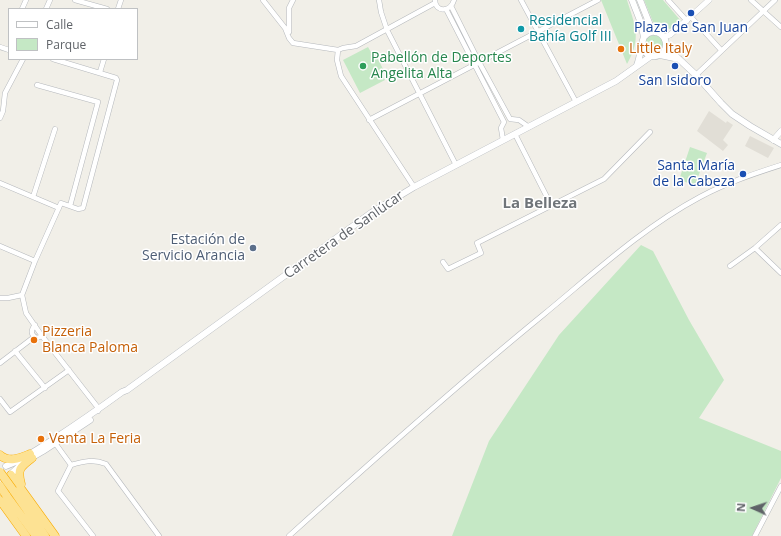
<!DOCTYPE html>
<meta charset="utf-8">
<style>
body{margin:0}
#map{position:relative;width:781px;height:536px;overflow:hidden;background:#f1efe8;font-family:"Open Sans",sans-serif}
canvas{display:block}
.legend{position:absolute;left:8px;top:8px;width:130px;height:52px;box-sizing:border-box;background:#fff;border:1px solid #bfc1c3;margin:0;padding:5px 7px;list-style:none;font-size:12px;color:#5f6368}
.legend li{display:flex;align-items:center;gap:8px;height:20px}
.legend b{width:20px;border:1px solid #bfc1c3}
.north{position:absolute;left:733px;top:488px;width:40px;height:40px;-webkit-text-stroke:3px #fff;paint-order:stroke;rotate:273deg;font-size:11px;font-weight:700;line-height:16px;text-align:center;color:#5f6368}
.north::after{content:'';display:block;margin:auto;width:14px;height:18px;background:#5f6368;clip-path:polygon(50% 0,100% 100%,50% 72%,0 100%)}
</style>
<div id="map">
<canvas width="781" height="536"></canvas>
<ul class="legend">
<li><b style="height:5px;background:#fff"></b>Calle</li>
<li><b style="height:11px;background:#c5e8c5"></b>Parque</li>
</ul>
<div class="north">N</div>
</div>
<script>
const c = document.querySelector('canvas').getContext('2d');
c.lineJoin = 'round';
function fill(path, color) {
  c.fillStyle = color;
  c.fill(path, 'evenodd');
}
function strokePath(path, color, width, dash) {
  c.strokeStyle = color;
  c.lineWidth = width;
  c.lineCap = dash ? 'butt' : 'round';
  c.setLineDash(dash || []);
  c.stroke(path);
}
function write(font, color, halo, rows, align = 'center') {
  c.font = font + ' "Open Sans",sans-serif';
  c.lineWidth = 3;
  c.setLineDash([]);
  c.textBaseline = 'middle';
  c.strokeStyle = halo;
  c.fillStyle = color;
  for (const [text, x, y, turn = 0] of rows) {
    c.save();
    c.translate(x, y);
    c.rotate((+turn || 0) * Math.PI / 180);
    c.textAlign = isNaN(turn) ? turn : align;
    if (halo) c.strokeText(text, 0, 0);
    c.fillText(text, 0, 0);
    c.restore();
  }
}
fill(new Path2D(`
 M 709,111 L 726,123 L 727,121 L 733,125 L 723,140 L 728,145 L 723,151 L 697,131 Z
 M 750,136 L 774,148 L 768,158 L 745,146 Z`), '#e1ded6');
fill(new Path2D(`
 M 601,0 L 627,0 C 635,26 642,38 627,64 Z
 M 644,0 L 663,0 L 681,21 L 670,29 L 653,22 Z
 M645 44a9 9 0 1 1 18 0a9 9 0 1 1-18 0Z
 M 368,47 L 372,54 L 375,53 L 384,71 L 381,73 L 385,80 L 360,93 L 343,60 Z
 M 690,147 L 707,153 L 695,185 L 679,180 Z
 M 641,245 L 653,251 L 689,320 L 724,380 L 699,418 L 781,451 L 781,478 L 752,536 L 452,536 L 489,441 L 559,335 Z`), '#c5e8c5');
const minor = new Path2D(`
 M 75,0 L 107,9
 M 263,0 L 285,28 L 289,38 L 293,43 L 338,50
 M 379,0 L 381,12 L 387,30 L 456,165
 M 435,0 C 435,13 451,12 454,0
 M 521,0 L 576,102
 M 668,0 L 687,21
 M 751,0 L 781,27
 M 451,6 L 479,62 L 510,119 L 519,120 L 529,127
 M 22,9 L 26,0
 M 46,9 L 50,0
 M 118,9 L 121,0
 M 446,9 L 504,122 L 501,128 L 503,140
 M 691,17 L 721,50
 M 289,32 L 289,8 L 293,0
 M 0,47 L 9,50
 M 338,50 L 337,60 L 341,76 L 414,187
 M 338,50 L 343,48 L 356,46 L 435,3
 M 100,72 L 104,59
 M 696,75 L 775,0
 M 37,85 L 98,102 L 70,206
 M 0,118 L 3,111 L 5,93 L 23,59
 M 369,120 L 598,0
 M 515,134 L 551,205
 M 0,183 L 59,208
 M 33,197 L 55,129
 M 0,246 L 35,261
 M 755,248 L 781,273
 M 443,262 L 448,269 L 481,253 L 477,243 L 604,179 L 650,132
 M 730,266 L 755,248 L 781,225
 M 22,295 L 35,261 L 61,203 L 78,209 L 83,208 L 117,80 L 116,78 L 53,59
 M 0,298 L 8,298 L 22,295 L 26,313 L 42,336 L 99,409 L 98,411
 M 35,325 C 31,330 30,335 37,338 L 42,336
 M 15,351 L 45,388
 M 0,363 L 34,337
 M 0,399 L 10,412 L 69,370
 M 52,443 L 55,443 L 71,465 L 58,491 L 93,536
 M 71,465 C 84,461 94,459 106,464 L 159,536
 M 289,536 C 372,461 456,386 543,315 C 593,274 642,228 700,197 C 726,183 753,174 781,165
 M 755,536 L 781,486`);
const tertiary = new Path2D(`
 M 664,37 L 670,35 L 709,0
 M 773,140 L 781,131`);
const secondary = new Path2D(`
 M 632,0 L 641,23 L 644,37
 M 640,0 L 650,25 L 655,32
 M 666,47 L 696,75 L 721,103 L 732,114 L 750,126 L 781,144
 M 660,55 L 679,59
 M 637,65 C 640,59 642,40 644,37 C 654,24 672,37 664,52 C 656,59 646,57 642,47
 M 6,466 C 23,460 38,449 54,439 C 77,424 100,408 122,392 L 127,390 L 371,213 L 414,187 L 616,81 L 651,56
 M 11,474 L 24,462 L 43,451 L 90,420`);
const motorway = new Path2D(`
 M 0,455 C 9,463 20,458 30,454
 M 11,475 L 55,536
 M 21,484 C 17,469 20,467 32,458
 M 13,490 L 45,536
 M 6,495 L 36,536
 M 0,500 L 26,536`);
strokePath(minor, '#b5b8bc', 5.5);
strokePath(tertiary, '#b5b8bc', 6);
strokePath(secondary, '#b6babf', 7);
strokePath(motorway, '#f9ab00', 9);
strokePath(minor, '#fff', 4.5);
strokePath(tertiary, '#fff', 5.5);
strokePath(secondary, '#fff', 6);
strokePath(motorway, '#fde293', 8);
const motorwayBridge = new Path2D(`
 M 0,472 L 13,490
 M 0,486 L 6,495`);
strokePath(motorwayBridge, '#f9ab00', 9, []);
strokePath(motorwayBridge, '#fde293', 8);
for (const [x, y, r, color] of [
 [691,13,4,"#1a4fb4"],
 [521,29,4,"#0f9aa8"],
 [621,49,4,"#e8710a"],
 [363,66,4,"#2e9e5b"],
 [675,66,4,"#1a4fb4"],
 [743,174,4,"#1a4fb4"],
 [253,248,4,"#5c6f8a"],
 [34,340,4,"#e8710a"],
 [41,439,4,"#e8710a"]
]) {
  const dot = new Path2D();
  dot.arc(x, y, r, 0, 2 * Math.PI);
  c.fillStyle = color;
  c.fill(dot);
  strokePath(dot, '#fff', 1.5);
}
write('14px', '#0d838f', '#fff', [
 ["Residencial",529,21],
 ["Bahía Golf III",529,37]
], 'left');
write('14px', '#164399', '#fff', [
 ["Plaza de San Juan",691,28],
 ["San Isidoro",675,81],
 ["Santa María",735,166,"right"],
 ["de la Cabeza",735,182,"right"]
]);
write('14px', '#c56008', '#fff', [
 ["Little Italy",629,49],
 ["Pizzeria",42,332],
 ["Blanca Paloma",42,348],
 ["Venta La Feria",49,439]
], 'left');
write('14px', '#27864d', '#fff', [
 ["Pabellón de Deportes",371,58],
 ["Angelita Alta",371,74]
], 'left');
write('14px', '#5f6368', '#fff', [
 ["Carretera de Sanlúcar",344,235,-35]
]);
write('14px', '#4e5e75', '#fff', [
 ["Estación de",245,240],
 ["Servicio Arancia",245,256]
], 'right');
write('bold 15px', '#70757a', '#fff', [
 ["La Belleza",540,204]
]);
</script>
